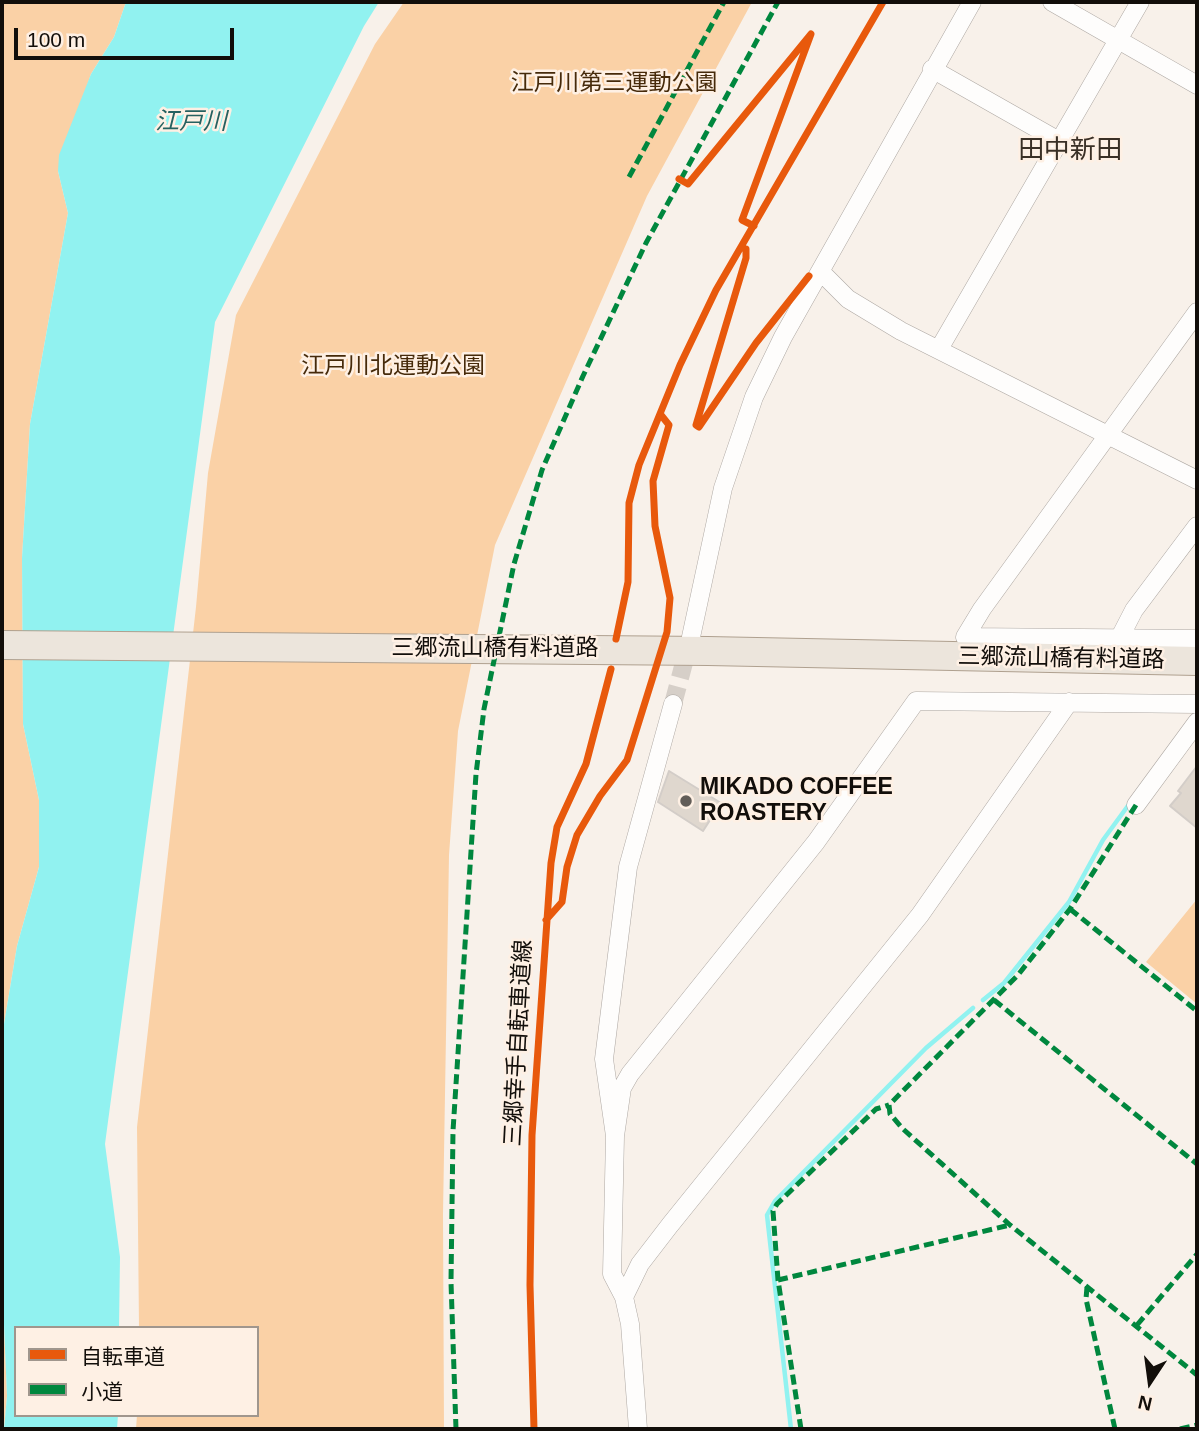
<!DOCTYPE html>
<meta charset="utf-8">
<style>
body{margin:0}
#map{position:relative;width:1199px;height:1431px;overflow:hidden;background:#f8f1ea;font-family:Arial,"Noto Sans JP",sans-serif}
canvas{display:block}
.frame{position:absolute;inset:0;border:4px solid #120e0a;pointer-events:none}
.legend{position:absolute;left:14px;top:1326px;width:245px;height:91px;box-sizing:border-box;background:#fef0e4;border:2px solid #a0968d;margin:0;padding:9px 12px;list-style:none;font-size:21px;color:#120e0a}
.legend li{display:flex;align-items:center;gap:14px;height:35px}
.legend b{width:35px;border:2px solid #a0968d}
.north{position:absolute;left:1115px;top:1347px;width:70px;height:70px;-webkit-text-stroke:5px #fef0e4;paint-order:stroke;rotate:193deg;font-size:19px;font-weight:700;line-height:28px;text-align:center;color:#120e0a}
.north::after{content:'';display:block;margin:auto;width:24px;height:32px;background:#120e0a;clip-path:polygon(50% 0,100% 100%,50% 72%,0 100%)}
.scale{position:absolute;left:14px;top:28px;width:220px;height:32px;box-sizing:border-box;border:4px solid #120e0a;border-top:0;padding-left:9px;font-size:21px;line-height:24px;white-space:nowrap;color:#120e0a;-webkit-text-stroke:5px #fef0e4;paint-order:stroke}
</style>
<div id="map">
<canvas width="1199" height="1431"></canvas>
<div class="frame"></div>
<ul class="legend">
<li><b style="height:9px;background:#e8590c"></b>自転車道</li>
<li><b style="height:9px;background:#00873e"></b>小道</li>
</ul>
<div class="north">N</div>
<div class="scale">100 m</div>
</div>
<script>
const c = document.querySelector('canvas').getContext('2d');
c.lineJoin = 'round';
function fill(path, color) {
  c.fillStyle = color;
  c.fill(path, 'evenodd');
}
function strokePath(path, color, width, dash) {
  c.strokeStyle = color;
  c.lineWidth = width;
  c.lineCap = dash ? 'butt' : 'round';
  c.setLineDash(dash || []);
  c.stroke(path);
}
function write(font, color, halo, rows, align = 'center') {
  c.font = font + ' Arial,"Noto Sans JP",sans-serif';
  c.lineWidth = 5;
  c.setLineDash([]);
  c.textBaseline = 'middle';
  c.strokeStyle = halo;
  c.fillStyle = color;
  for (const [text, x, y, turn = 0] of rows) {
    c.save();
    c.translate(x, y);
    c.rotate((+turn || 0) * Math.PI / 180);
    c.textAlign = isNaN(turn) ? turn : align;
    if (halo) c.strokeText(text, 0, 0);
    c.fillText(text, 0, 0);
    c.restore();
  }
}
fill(new Path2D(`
 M 2,2 L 126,2 L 114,37 L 91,74 L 58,171 L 68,213 L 30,424 L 22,558 L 23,724 L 39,800 L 39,867 L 17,946 L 4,1024 L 2,1067 Z
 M 404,2 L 752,2 L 647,196 L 495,545 L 458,731 L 449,855 L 443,1214 L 444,1429 L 136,1429 L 137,1415 L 257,1415 L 257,1328 L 139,1328 L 137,1127 L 196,607 L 208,473 L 236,315 L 375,44 Z
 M 1197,899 L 1197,1004 L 1146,962 Z
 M 2,1277 L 7,1396 L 4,1429 L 2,1429 Z`), '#fad1a6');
fill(new Path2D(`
 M 126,2 L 379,2 L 364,26 L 215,322 L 105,1144 L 120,1257 L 119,1328 L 16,1328 L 16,1415 L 118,1415 L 117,1429 L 4,1429 L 7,1396 L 2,1277 L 4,1024 L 17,946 L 39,867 L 39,800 L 23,724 L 22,558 L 30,424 L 68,213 L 58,171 L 59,155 L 91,74 L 114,37 Z`), '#91f2f0');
strokePath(new Path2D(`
 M 983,1000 L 1004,983 L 1069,902 L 1103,840 L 1130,803
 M 791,1429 L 767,1215 L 775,1201 L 926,1048 L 973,1008`), '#91f2f0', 4.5);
const building = new Path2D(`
 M 1197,766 L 1197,828 L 1170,806 L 1181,793 L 1178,791 Z
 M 669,771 L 721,803 L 703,831 L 658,802 Z`);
fill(building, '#dfd7ce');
strokePath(building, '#d3cdc8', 2);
strokePath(new Path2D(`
 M 673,704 L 689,644`), '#d6cfc8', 18, [18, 9]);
const street = new Path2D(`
 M 1052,2 L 1197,85
 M 932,69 L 1059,141
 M 821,272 L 848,299 L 901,331 L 1197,480
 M 939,349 L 1140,2
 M 691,637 L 723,488 L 754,397 L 783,337 L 972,2
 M 965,637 L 982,609 L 1197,312
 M 965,637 L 1197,639
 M 1119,639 L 1134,610 L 1197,526
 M 1136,805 L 1197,722
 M 615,1136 L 622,1088 L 630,1074 L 816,842 L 916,701 L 1197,704
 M 624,1297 L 640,1264 L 670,1225 L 920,915 L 1069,702
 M 638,1429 L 630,1324 L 624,1297 L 612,1274 L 615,1136 L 604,1059 L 628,867 L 673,704`);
const primary = new Path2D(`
 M 2,645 L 708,651 L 1197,661`);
strokePath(street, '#ada7a2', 19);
strokePath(primary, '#afa08f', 30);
strokePath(street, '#fefdfc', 18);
strokePath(primary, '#ece5dc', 28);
strokePath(new Path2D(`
 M 629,177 L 724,2
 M 1136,805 L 1070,909 L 1018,975 L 889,1105 L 890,1114 L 903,1129 L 1010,1225 L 1197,1375
 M 1070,909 L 1197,1011
 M 994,1000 L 1197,1164
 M 778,1280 L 1010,1225
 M 1087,1287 L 1086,1299 L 1115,1429
 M 1137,1325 L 1197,1254
 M 456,1429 L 451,1282 L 453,1131 L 476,774 L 484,709 L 514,564 L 542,470 L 583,376 L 646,243 L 778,2
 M 801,1429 L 778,1280 L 773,1211 L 777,1204 L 876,1109 L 889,1105
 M 1180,1429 L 1197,1425`), '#00873e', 5, [10, 5]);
strokePath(new Path2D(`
 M 679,179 L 688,184 L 811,34 L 742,220 L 754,226
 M 746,249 L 746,258 L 696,425 L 699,427 L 756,343 L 809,276
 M 616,639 L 628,582 L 629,503 L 639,465 L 680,365 L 716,290 L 883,2
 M 546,920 L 562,902 L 567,867 L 577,835 L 600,796 L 627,760 L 667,632 L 670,598 L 655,526 L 653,481 L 669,425 L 661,415
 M 534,1429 L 530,1285 L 532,1135 L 551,863 L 557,827 L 586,764 L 611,669`), '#e8590c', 7);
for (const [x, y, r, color] of [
 [686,801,7,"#625d58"]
]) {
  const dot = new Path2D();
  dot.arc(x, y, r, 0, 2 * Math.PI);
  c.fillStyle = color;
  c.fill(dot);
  strokePath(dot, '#fef0e4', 2.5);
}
write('23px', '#462a0a', '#fef0e4', [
 ["江戸川第三運動公園",614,84],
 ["江戸川北運動公園",393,367]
]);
write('23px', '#120e0a', '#fef0e4', [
 ["三郷流山橋有料道路",495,649],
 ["三郷流山橋有料道路",1061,659,1],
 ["三郷幸手自転車道線",519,1043,-87]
]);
write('bold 23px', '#120e0a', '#fef0e4', [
 ["MIKADO COFFEE",700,788],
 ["ROASTERY",700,814]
], 'left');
write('italic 24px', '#256160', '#fef0e4', [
 ["江戸川",191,122]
]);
write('26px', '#3a3026', '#fef0e4', [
 ["田中新田",1070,151]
]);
</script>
